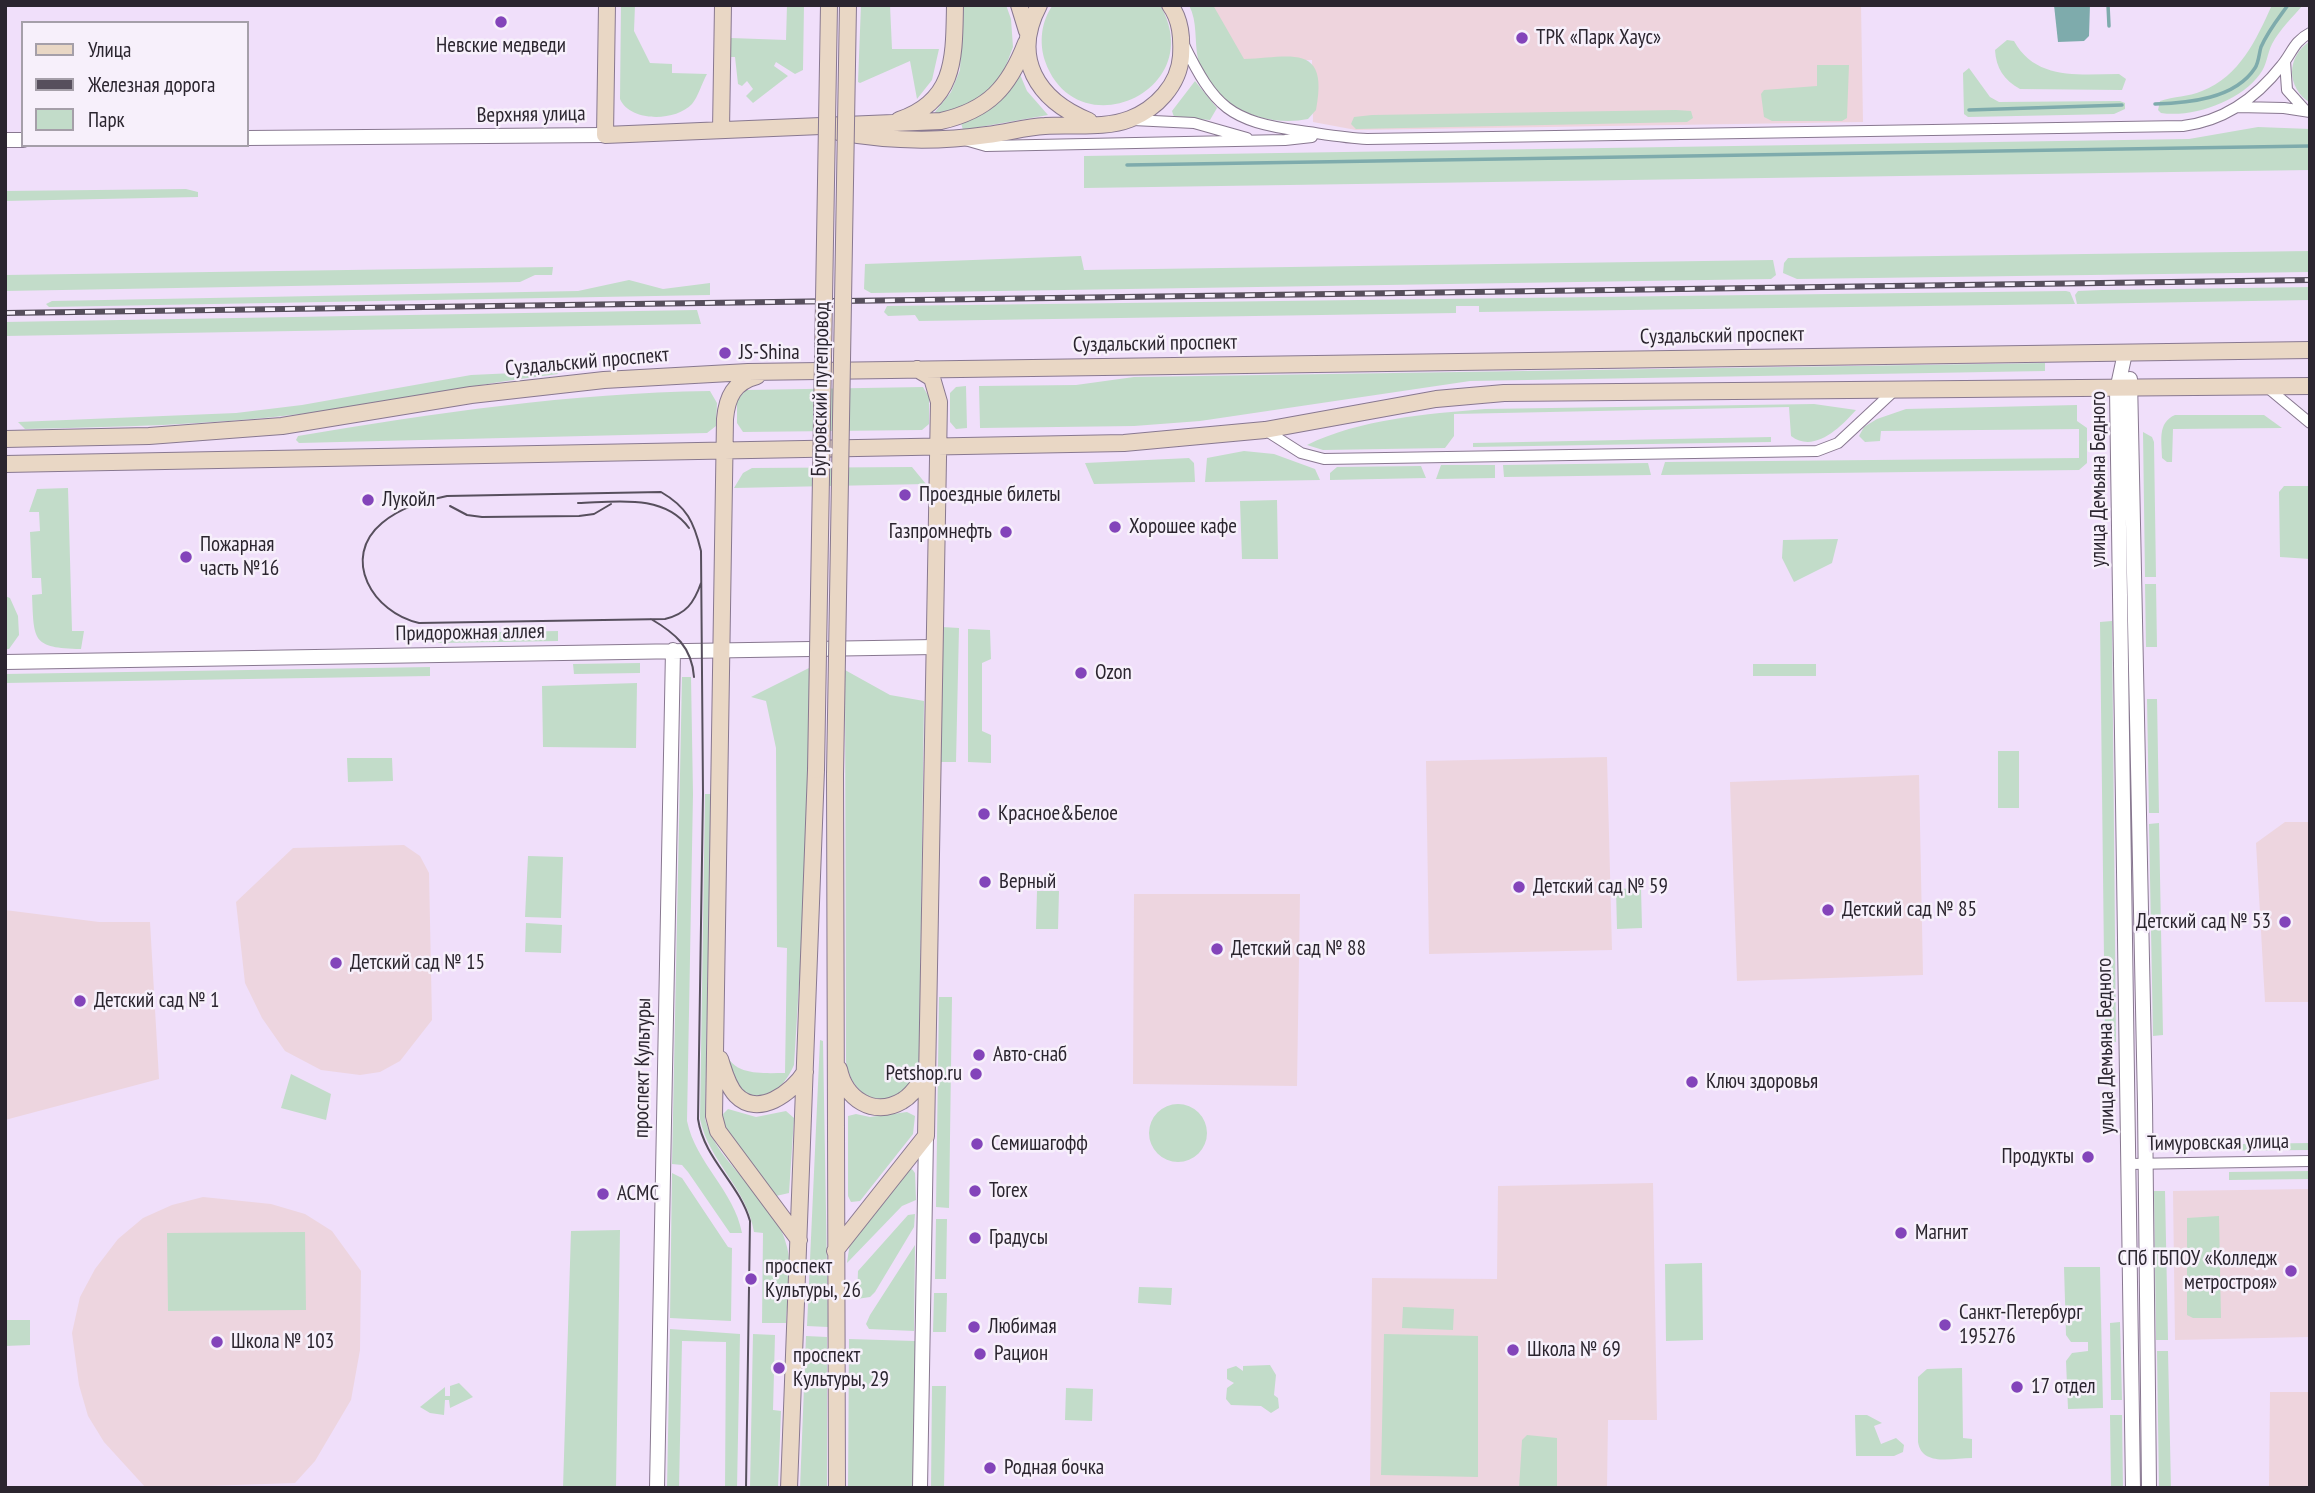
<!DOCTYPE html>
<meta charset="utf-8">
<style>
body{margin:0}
#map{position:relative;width:2315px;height:1493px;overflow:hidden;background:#f0dffa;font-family:"PT Sans Narrow",sans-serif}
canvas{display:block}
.frame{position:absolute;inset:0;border:7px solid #2b252f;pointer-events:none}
.legend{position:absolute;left:21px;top:21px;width:228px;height:126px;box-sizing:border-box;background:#f7f0fb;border:2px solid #a59fa9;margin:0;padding:9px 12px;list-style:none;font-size:21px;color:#2b252f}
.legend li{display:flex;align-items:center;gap:14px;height:35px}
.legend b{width:35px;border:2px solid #a59fa9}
</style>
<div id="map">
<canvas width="2315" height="1493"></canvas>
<div class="frame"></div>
<ul class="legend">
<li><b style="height:9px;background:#e9d7c5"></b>Улица</li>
<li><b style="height:9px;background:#574f5d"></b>Железная дорога</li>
<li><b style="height:19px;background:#c2dcc9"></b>Парк</li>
</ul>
</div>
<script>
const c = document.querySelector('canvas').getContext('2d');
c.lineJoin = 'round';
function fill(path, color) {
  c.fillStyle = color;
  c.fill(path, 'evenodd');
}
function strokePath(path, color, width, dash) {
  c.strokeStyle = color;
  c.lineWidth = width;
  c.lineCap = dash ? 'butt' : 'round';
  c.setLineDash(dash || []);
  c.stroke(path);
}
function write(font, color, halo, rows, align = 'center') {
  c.font = font + ' "PT Sans Narrow",sans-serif';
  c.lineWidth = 5;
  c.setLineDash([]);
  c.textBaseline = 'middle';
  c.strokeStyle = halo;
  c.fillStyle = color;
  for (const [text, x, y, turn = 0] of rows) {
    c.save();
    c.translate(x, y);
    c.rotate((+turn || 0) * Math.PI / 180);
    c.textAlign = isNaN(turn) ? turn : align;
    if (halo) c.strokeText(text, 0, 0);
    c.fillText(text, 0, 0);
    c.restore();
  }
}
fill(new Path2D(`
 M 1210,5 L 1861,5 L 1863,122 L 1356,130 L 1313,122 L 1312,60 L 1244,61 Z
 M 2270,1392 L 2310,1392 L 2310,1488 L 2269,1488 Z`), '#eed4dd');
fill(new Path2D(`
 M 1607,757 L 1612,950 L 1429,954 L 1426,761 Z
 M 1919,775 L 1923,975 L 1737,981 L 1730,782 Z
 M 2285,822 L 2310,822 L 2310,1002 L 2265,1002 L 2256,843 Z
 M 404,845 L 420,856 L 429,873 L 432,1020 L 400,1061 L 380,1072 L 360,1075 L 321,1070 L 285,1051 L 262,1018 L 245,983 L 236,902 L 293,848 Z
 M 1134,894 L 1300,894 L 1297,1086 L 1133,1084 Z
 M 5,910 L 99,922 L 150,922 L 159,1079 L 5,1120 Z
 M 1653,1183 L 1657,1420 L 1608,1420 L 1607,1488 L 1370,1488 L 1372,1278 L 1497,1279 L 1498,1186 Z
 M 2310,1189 L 2310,1351 L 2308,1337 L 2175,1340 L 2173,1191 Z
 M 203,1197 L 271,1204 L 305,1214 L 332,1231 L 361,1271 L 360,1350 L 351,1400 L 315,1461 L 295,1483 L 146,1488 L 104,1442 L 88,1416 L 79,1385 L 72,1333 L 80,1297 L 95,1269 L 118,1239 L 143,1218 L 172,1205 Z`), '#edd5df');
fill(new Path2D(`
 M 621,5 L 635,5 L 634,31 L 650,63 L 672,64 L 672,73 L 707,74 C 702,83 698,97 692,104 C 675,122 630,122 620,99 Z
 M 787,5 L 804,5 L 803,70 L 795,74 L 776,62 L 774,66 L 788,76 L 753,103 L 746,96 L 753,89 L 747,81 L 742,86 L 738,84 L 735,57 L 731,57 L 731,38 L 786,40 Z
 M 861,5 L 890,5 L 892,49 L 939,49 L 932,80 L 917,99 L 910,61 L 860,83 L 858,82 Z
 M 963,5 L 1006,5 L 1011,19 L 1013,47 L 1002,76 L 978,103 L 936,115 L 935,112 L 951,92 L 960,70 Z
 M 1053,5 L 1160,5 C 1210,91 1076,150 1045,61 C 1039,43 1041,21 1053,5 Z
 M 1189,5 L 1213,5 L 1244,59 C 1292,57 1329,43 1316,110 L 1308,119 C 1265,128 1209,106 1198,59 C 1194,40 1198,23 1189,5 Z
 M 2272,5 L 2303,5 C 2292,18 2280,29 2272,44 C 2267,54 2267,65 2260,74 C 2241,101 2193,118 2161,113 L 2158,110 L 2160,101 C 2174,96 2188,97 2202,91 C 2240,76 2256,40 2272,5 Z
 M 2007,40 L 2014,41 C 2036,81 2080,74 2119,74 L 2126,79 L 2122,90 L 2020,89 C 2004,80 1996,68 1995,50 Z
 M 2310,41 L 2310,103 C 2286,87 2286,57 2310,41 Z
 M 1817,65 L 1849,65 L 1847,118 L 1842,121 L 1772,121 L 1764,117 L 1761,94 L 1764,90 L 1817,86 Z
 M 1969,68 L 1990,97 L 1999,102 L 2120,101 L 2125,103 L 2125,109 L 2114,114 L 1968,117 L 1964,114 L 1963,73 Z
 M 1019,72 L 1027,91 L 1048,115 L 963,130 L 961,123 C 989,111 1002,97 1019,72 Z
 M 1195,81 L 1217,108 L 1210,120 L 1174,117 L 1172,111 Z
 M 1676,110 L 1691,111 L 1693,118 L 1687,122 L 1356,129 L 1351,124 L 1354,117 L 1372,115 Z
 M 2258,127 L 2310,129 L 2310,170 L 1084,188 L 1084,156 L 2189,139 Z
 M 186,189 L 198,192 L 198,197 L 5,201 L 5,191 Z
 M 2310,251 L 2310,272 L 1797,279 L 1783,273 L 1784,263 L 1788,258 Z
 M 1081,256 L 1084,270 L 1773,260 L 1776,275 L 1771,279 L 871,293 L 864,289 L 865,264 Z
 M 553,267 L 552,275 L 535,275 L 520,282 L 5,291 L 5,275 Z
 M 629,280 L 663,289 L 710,283 L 710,295 L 49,307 L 46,304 L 52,301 L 578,291 Z
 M 2310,287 L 2310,300 L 2077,304 L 2075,295 L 2078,291 L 2102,290 Z
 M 2066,291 L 2070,292 L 2075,304 L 1479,312 L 1479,306 L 1456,306 L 1456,313 L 919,321 L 915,315 L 888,316 L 884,312 L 887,306 Z
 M 697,310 L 701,324 L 5,336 L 5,322 Z
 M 2045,363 L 2045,371 L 1470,381 L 1200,421 L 1134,426 L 980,428 L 979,386 L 1076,385 L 1134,377 Z
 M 557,371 L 558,374 C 471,384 387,404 301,414 C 209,425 117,427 25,429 L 18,422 L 236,413 L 302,405 L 471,375 Z
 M 966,386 L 967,428 L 956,429 L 950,422 L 950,393 L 956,387 Z
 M 923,387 L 929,397 L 929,424 L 922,430 L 743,432 L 737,423 L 737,400 L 746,390 Z
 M 710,391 L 717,403 L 716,426 L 707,433 L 299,443 L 296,440 L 298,436 C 435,413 570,393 710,391 Z
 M 1814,404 L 1856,410 C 1841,427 1814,454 1791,436 L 1789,407 L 1454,414 L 1454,436 L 1445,448 L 1323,450 L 1307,445 C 1360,419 1426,414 1485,409 Z
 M 2077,405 L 2077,421 L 2087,428 L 2087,463 L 2079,470 L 1661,475 L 1665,462 L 2079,458 L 2079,429 L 1881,431 L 1880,441 L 1865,442 L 1859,436 L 1864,427 L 1877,419 L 1906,409 Z
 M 2175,415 L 2264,415 L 2282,428 L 2173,429 L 2172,462 L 2167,462 L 2162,458 C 2162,441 2157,423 2175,415 Z
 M 2143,432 L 2152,437 L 2154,442 L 2156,577 L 2145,577 Z
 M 1771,437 L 1771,442 L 1473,447 L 1473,443 Z
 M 1244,451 L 1274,454 L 1315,469 L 1320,480 L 1205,482 L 1207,458 Z
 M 1189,458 L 1194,463 L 1195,482 L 1094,484 L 1085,463 Z
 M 1648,463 L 1651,475 L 1504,477 L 1503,465 Z
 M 1441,465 L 1495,465 L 1495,478 L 1436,479 Z
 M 1421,466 L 1426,478 L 1330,480 L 1330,473 L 1337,467 Z
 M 912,467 L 926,484 L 734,488 L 743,473 L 752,468 Z
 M 2284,486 L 2310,486 L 2310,559 L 2280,557 L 2279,492 Z
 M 68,488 L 72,631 L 84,631 L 81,649 C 32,648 34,641 32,595 L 42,594 L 41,578 L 32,578 L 30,532 L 40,531 L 39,512 L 29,512 L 37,489 Z
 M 1277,500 L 1278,559 L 1242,559 L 1240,501 Z
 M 1838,539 L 1832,563 L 1794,582 L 1782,558 L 1783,540 Z
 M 2145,584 L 2156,584 L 2157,647 L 2146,647 Z
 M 5,596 L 10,598 L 18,616 L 19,635 L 9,649 L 5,649 Z
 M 2112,621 L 2116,1042 L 2105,1043 L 2100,622 Z
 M 942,627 L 959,628 L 956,762 L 941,762 Z
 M 968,629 L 990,630 L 991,659 L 982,663 L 982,731 L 991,735 L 991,763 L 968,762 Z
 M 558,631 L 558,641 L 438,643 L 438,633 Z
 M 640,663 L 640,673 L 574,674 L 573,664 Z
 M 1753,664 L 1816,664 L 1816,676 L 1753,676 Z
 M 430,667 L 430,676 L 5,683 L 5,674 Z
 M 809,668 L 810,807 L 794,1065 C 772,1114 732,1105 726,1053 C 734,1076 763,1073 785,1073 L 787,948 L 777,947 L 776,748 L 766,701 L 751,697 Z
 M 845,670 L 890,695 L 924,701 L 919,1064 C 906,1111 855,1111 846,1062 Z
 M 682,677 L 691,677 L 693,794 L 687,1121 C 696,1164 734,1190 742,1233 L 730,1233 L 688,1172 L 682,1165 L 672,1164 Z
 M 637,683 L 636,748 L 543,747 L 542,686 Z
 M 2147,699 L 2157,699 L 2159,813 L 2149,813 Z
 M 1998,751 L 2019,751 L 2019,808 L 1998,808 Z
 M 347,758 L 392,758 L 393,781 L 348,782 Z
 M 705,794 L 711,794 L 705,1119 C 718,1168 776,1197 787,1247 C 793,1270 787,1299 786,1323 L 762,1323 L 763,1233 L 754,1232 C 747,1188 709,1162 700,1119 Z
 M 2159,823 L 2163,1035 L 2153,1036 L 2149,824 Z
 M 528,856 L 563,857 L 561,918 L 525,917 Z
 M 1641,888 L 1642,928 L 1617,929 L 1616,889 Z
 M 1037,891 L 1059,891 L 1058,929 L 1036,929 Z
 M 526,923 L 562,925 L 561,953 L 525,952 Z
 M 939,997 L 952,997 L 949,1208 L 936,1207 Z
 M 820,1040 L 823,1041 L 828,1327 L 807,1326 Z
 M 291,1074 L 331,1094 L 326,1120 L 281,1108 Z
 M1149 1133a29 29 0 1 1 58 0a29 29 0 1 1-58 0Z
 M 728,1109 L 756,1117 L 786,1111 L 794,1118 L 789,1193 L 776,1196 L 724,1127 L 723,1114 Z
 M 907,1112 L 915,1116 L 913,1134 L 860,1201 L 851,1202 L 848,1196 L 848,1116 L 856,1114 L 870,1117 Z
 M 2310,1143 L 2310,1150 L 2173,1151 L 2173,1145 Z
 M 912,1169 L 915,1173 L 916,1200 L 902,1206 L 847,1263 L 850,1242 L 905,1171 Z
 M 2310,1171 L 2310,1179 L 2229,1180 L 2229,1172 Z
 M 672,1173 L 682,1178 L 728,1247 L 732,1248 L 731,1321 L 670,1318 Z
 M 2154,1191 L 2165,1191 L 2168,1340 L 2156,1340 Z
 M 915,1214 L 914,1227 L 875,1292 L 870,1297 L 857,1299 L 858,1271 L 908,1215 Z
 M 2219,1216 L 2221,1318 L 2193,1318 L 2187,1315 L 2187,1218 Z
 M 936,1219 L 947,1219 L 946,1279 L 935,1279 Z
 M 620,1230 L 616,1488 L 563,1488 L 571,1231 Z
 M 305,1232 L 306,1310 L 168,1311 L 167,1233 Z
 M 915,1245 L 914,1331 L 869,1329 L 866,1324 L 870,1315 Z
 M 1702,1263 L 1703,1340 L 1666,1341 L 1665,1264 Z
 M 2064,1267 L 2100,1267 L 2103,1408 L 2068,1409 L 2066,1361 L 2072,1353 L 2088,1351 L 2088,1342 L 2071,1342 L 2066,1335 Z
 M 1139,1287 L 1172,1288 L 1171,1305 L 1138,1303 Z
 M 934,1293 L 947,1293 L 946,1332 L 933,1332 Z
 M 1403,1307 L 1454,1309 L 1453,1330 L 1402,1328 Z
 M 5,1320 L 30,1320 L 30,1345 L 5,1346 Z
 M 2120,1322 L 2122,1400 L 2111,1400 L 2110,1323 Z
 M 670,1329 L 740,1334 L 737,1488 L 725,1488 L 726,1342 L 682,1341 L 679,1488 L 667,1488 Z
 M 753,1334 L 775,1335 L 773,1410 L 781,1411 L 778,1488 L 750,1488 Z
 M 1384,1334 L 1478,1336 L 1478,1477 L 1381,1475 Z
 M 806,1336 L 827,1337 L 827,1488 L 800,1488 Z
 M 849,1339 L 915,1341 L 913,1488 L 848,1488 Z
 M 2157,1351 L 2168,1351 L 2171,1488 L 2159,1488 Z
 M 1270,1365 L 1276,1375 L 1274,1395 L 1278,1398 L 1279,1408 L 1271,1413 L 1261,1406 L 1231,1405 L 1226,1399 L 1227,1388 L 1234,1383 L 1227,1379 L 1227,1369 L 1236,1366 L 1243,1371 L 1243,1366 Z
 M 1962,1368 L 1963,1438 L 1972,1439 L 1972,1458 C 1953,1458 1922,1467 1918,1442 L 1918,1377 L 1927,1369 Z
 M 459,1383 L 473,1397 L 450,1408 L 449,1400 L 445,1400 L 444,1415 L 430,1413 L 420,1407 L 445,1387 L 445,1396 L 450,1396 L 450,1386 Z
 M 932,1386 L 946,1386 L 944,1488 L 931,1488 Z
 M 1066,1388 L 1093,1389 L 1092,1421 L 1065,1420 Z
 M 1855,1415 L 1867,1415 L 1882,1423 L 1874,1426 L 1881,1444 L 1896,1438 L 1904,1445 L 1903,1452 L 1894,1456 L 1856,1456 Z
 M 2110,1415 L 2122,1415 L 2123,1488 L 2111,1488 Z
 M 1527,1435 L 1557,1438 L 1557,1488 L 1519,1488 L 1522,1440 Z`), '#c2dcc9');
fill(new Path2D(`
 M 2054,5 L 2090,5 L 2089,36 L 2084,41 L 2058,42 Z`), '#7eabac');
strokePath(new Path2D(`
 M 2108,5 L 2109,26
 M 2155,104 C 2188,103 2235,99 2255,68 C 2259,62 2259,53 2261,47 C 2268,31 2278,19 2288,5
 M 1969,110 L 2122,105
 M 1127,165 L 2310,146`), '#7eabac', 3.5);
const minor = new Path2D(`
 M 1183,43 C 1215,108 1229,121 1301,131 C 1323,134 1345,138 1367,139 L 2183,126 C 2224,121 2257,97 2282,65 C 2292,53 2294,41 2310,33
 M 2285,61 L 2287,90 L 2305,110
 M 2237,107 L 2284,108 L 2310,112
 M 1133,120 L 1194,123 L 1247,138
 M 965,140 L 986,146 L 1285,140 L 1312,137
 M 2268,388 L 2310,423
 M 1265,430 L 1301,453 L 1324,459 L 1817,451 L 1838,443 L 1897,388
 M 2128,1164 L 2310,1161`);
const tertiary = new Path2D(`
 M 247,138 L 605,135
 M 5,140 L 23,140
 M 2125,353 L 2117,390 L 2133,1488
 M 2130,379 L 2145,1104 L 2149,1488
 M 5,662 L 935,647
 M 657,1488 L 673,650
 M 920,1488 L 926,1136`);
const secondary = new Path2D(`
 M 607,5 L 605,135 L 941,121 C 989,110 1009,87 1026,43
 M 1019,5 L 1027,31
 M 1039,5 C 1011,58 1037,100 1089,121
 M 899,120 C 956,101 954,57 955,5
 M 721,130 L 723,5
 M 838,132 C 887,141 938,142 987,135 C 1006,133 1025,127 1045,126 C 1071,124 1105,129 1130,119 C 1156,109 1179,85 1181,56 C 1182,38 1181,20 1170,5
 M 757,376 C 734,382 727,397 725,419 L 714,1116 L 718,1131 L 799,1240
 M 5,439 L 149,436 L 282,426 L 471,395 L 604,380 L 748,372 L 2310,350
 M 5,464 L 1124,443 L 1265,430 L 1436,399 L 1504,393 L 2310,386
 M 835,774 L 837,1488
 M 720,1059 C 724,1071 727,1085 736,1095 C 758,1118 792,1093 805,1072
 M 839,1069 C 845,1098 873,1118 902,1101 C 913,1095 920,1082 928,1072
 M 835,1251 L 926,1136 L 939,402 L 932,378 L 917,369
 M 789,1488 L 816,770`);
strokePath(minor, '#887890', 12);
strokePath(tertiary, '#887890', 16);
strokePath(secondary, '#887890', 18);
strokePath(minor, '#fff', 10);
strokePath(tertiary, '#fff', 14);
strokePath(secondary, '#e9d7c5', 16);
strokePath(new Path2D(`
 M 578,503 C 615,502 664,493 689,528
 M 450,506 L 467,515 L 482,517 L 579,516 L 594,514 L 611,504
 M 701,583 C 694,603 686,614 665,619 L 419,623 C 373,613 340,558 382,523 C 401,507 424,501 447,496 L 661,492 C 687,507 694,522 701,551 L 703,794 L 698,1119 C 704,1159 739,1183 750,1221 L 746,1488
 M 651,619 C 675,633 692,647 694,677`), '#574f5d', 2);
const rail = new Path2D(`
 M 5,313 L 2310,280`);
strokePath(rail, '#574f5d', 6);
strokePath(rail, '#f7f0fb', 3.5, [10]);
const secondaryBridge = new Path2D(`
 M 816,770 L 829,5
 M 835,774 L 848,5`);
strokePath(secondaryBridge, '#887890', 18, []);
strokePath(secondaryBridge, '#e9d7c5', 16);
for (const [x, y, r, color] of [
 [501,22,7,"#8344ba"],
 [1522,38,7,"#8344ba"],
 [725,353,7,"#8344ba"],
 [905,495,7,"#8344ba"],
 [368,500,7,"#8344ba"],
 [1115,527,7,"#8344ba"],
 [1006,532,7,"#8344ba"],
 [186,557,7,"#8344ba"],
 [1081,673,7,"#8344ba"],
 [984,814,7,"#8344ba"],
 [985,882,7,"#8344ba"],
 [1519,887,7,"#8344ba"],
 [1828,910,7,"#8344ba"],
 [2285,922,7,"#8344ba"],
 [1217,949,7,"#8344ba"],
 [336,963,7,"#8344ba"],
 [80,1001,7,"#8344ba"],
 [979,1055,7,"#8344ba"],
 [976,1074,7,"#8344ba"],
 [1692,1082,7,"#8344ba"],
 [977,1144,7,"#8344ba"],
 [2088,1157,7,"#8344ba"],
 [975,1191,7,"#8344ba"],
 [603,1194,7,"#8344ba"],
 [1901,1233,7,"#8344ba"],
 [975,1238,7,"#8344ba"],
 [2291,1271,7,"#8344ba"],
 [751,1279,7,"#8344ba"],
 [1945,1325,7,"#8344ba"],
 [974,1327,7,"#8344ba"],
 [217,1342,7,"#8344ba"],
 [1513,1350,7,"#8344ba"],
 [980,1354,7,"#8344ba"],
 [779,1368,7,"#8344ba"],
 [2017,1387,7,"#8344ba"],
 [990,1468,7,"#8344ba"]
]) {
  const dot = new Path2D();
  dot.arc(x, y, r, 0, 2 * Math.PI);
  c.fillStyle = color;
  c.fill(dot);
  strokePath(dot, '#f7f0fb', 2.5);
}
write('21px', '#2b252f', '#f7f0fb', [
 ["ТРК «Парк Хаус»",1536,38],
 ["Невские медведи",501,46,"center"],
 ["JS-Shina",739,353],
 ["Проездные билеты",919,495],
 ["Лукойл",382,500],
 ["Хорошее кафе",1129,527],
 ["Газпромнефть",992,532,"right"],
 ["Пожарная",200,545],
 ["часть №16",200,569],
 ["Ozon",1095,673],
 ["Красное&Белое",998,814],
 ["Верный",999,882],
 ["Детский сад № 59",1533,887],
 ["Детский сад № 85",1842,910],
 ["Детский сад № 53",2271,922,"right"],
 ["Детский сад № 88",1231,949],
 ["Детский сад № 15",350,963],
 ["Детский сад № 1",94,1001],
 ["Авто-снаб",993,1055],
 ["Petshop.ru",962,1074,"right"],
 ["Ключ здоровья",1706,1082],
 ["Семишагофф",991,1144],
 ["Продукты",2074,1157,"right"],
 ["Torex",989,1191],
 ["АСМС",617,1194],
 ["Магнит",1915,1233],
 ["Градусы",989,1238],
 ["СПб ГБПОУ «Колледж",2277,1259,"right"],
 ["метростроя»",2277,1283,"right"],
 ["проспект",765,1267],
 ["Культуры, 26",765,1291],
 ["Санкт-Петербург",1959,1313],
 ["195276",1959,1337],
 ["Любимая",988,1327],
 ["Школа № 103",231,1342],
 ["Школа № 69",1527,1350],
 ["Рацион",994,1354],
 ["проспект",793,1356],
 ["Культуры, 29",793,1380],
 ["17 отдел",2031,1387],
 ["Родная бочка",1004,1468]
], 'left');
write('21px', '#2b252f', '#f7f0fb', [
 ["Верхняя улица",531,115,-1],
 ["Суздальский проспект",1722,336,-1],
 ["Суздальский проспект",1155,344,-1],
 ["Суздальский проспект",587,362,-5],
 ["Бугровский путепровод",821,389,-89],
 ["улица Демьяна Бедного",2099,479,-90],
 ["Придорожная аллея",470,633,-1],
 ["улица Демьяна Бедного",2106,1046,-91],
 ["проспект Культуры",643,1068,-89],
 ["Тимуровская улица",2218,1143,-1]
]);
</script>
